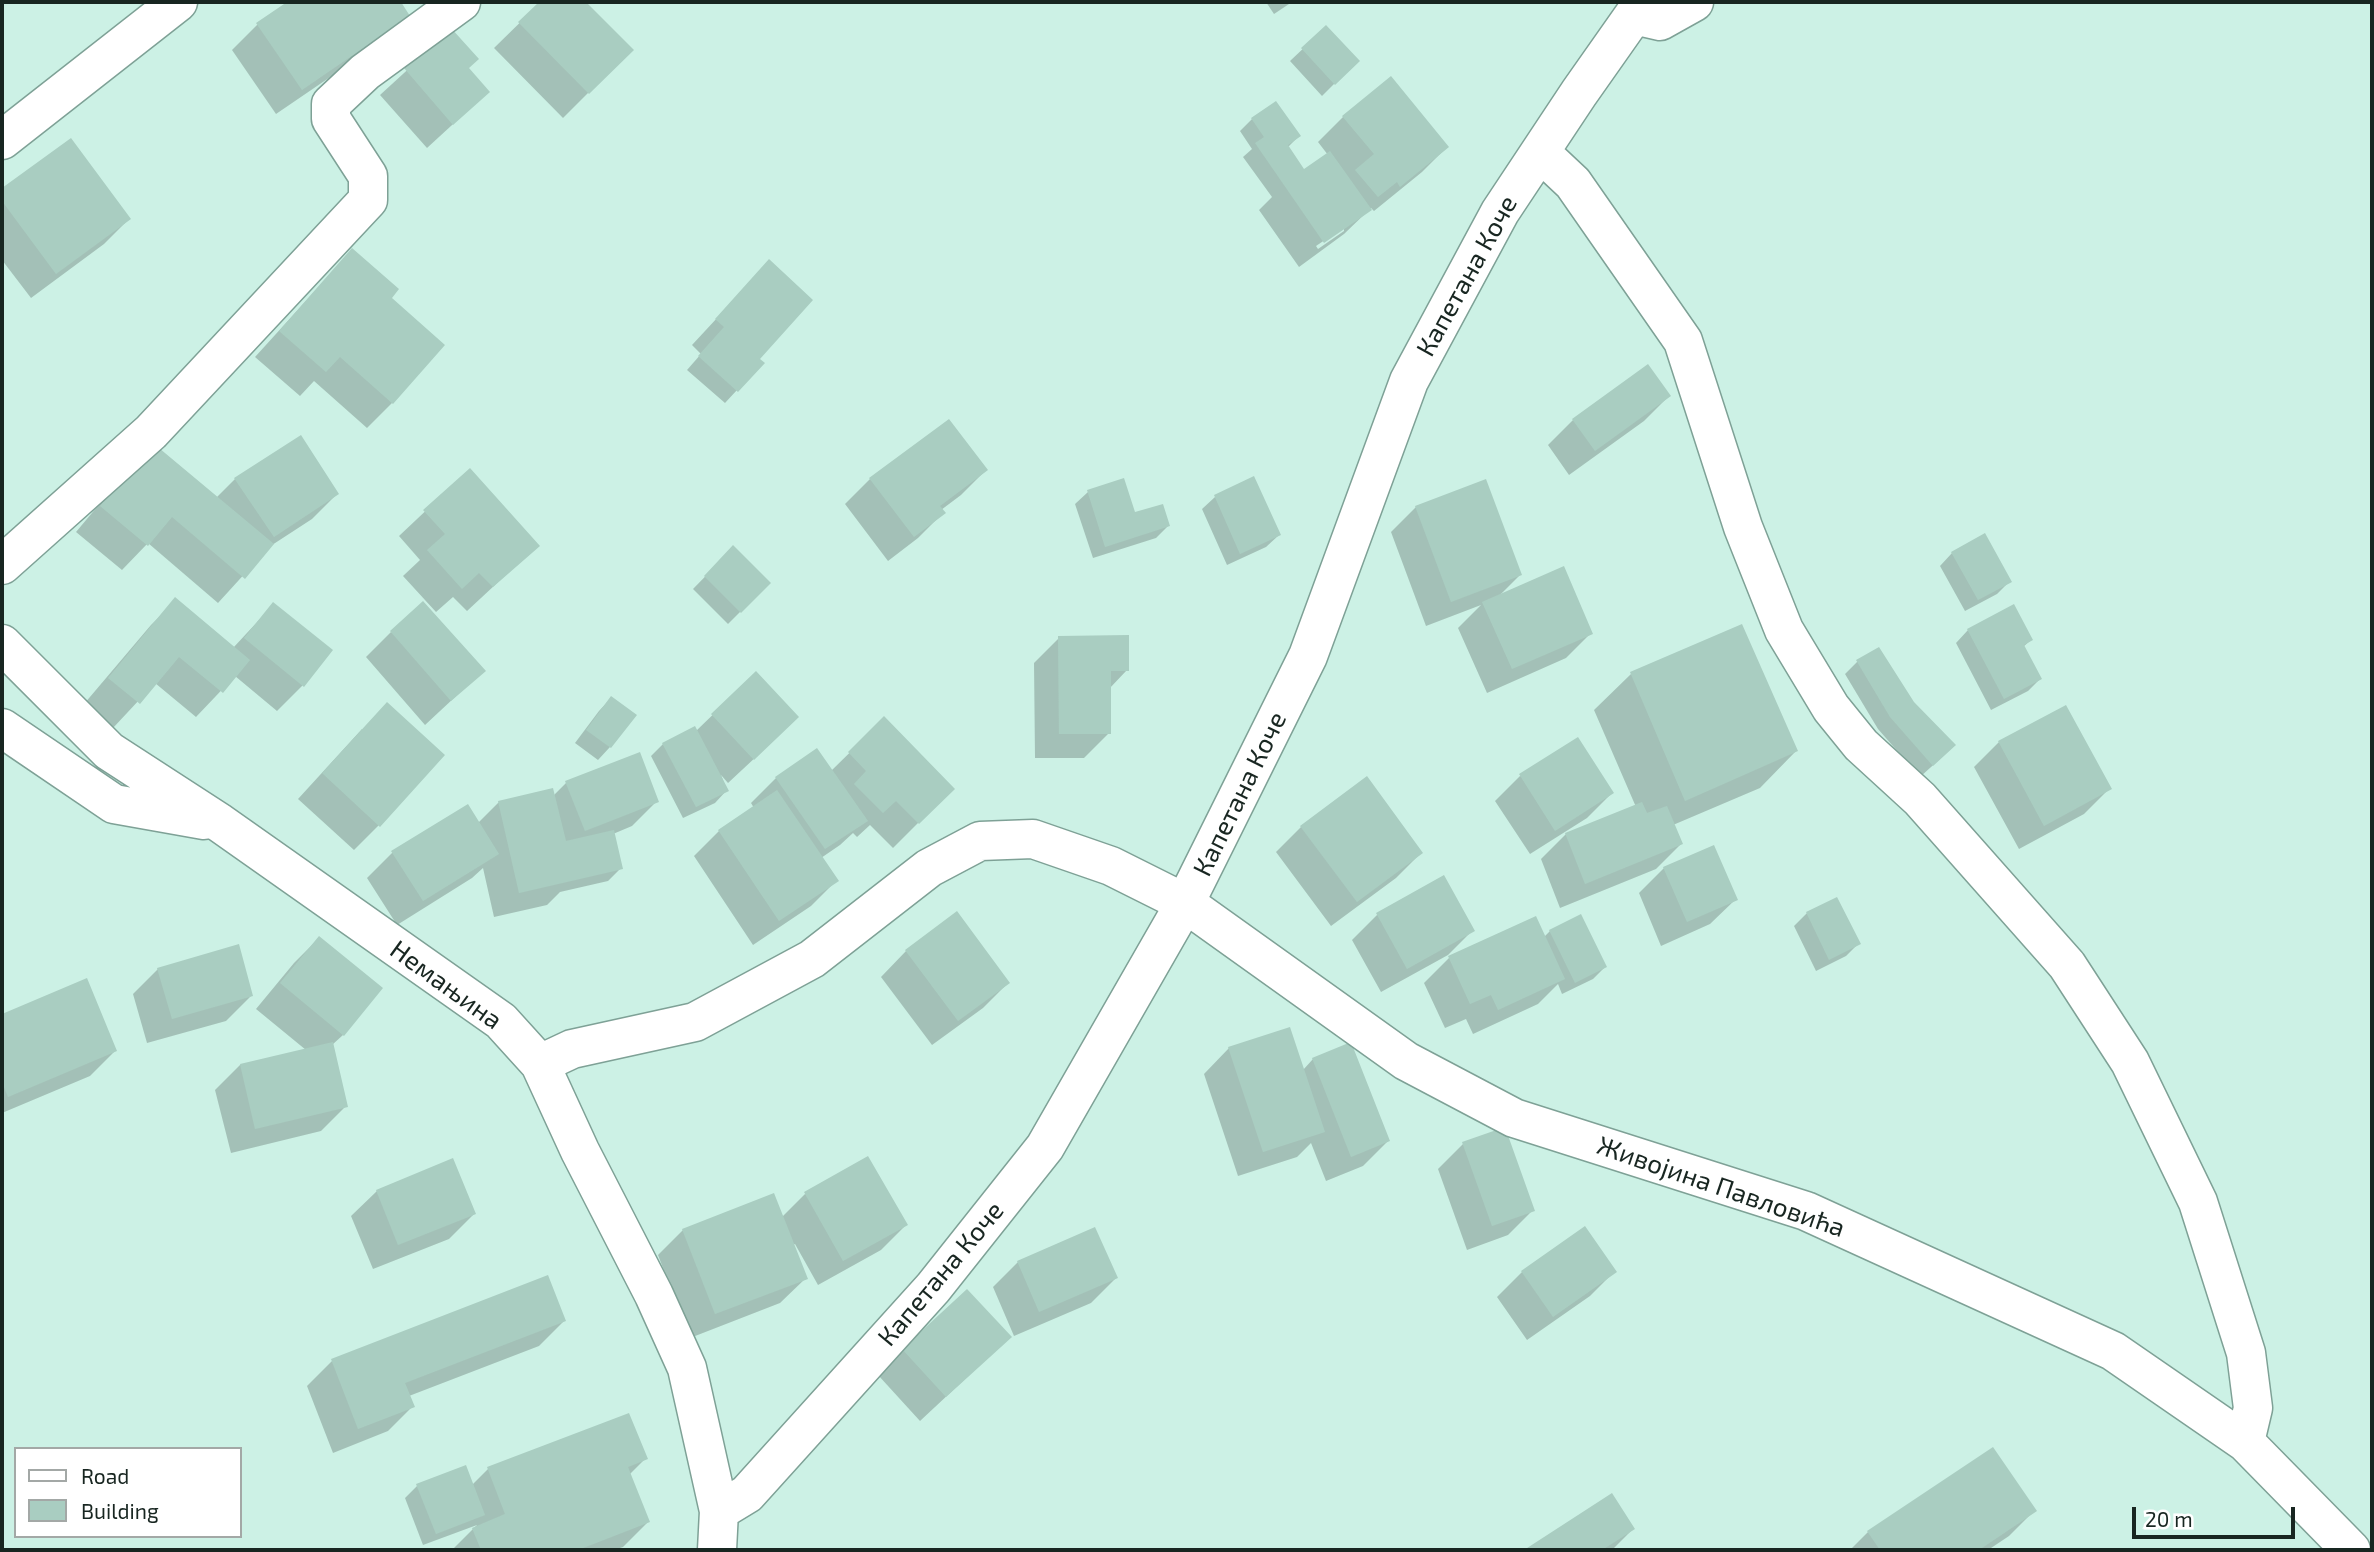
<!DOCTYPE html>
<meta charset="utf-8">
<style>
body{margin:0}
#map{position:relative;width:2374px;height:1552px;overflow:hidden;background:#ccf1e5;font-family:"Exo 2",sans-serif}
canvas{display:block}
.frame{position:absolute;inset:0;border:4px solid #182621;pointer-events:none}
.legend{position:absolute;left:14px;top:1447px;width:228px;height:91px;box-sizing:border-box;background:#fff;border:2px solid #a3a8a6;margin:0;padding:9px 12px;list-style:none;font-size:21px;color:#182621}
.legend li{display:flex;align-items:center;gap:14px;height:35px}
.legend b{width:35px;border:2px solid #a3a8a6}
.scale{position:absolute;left:2132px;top:1507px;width:163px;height:32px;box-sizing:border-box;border:4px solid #182621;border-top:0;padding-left:9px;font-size:21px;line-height:24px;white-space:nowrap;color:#182621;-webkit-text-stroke:5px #fff;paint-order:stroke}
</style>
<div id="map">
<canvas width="2374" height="1552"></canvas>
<div class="frame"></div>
<ul class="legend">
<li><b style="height:9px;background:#fff"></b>Road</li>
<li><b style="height:19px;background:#a9cdc1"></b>Building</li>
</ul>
<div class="scale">20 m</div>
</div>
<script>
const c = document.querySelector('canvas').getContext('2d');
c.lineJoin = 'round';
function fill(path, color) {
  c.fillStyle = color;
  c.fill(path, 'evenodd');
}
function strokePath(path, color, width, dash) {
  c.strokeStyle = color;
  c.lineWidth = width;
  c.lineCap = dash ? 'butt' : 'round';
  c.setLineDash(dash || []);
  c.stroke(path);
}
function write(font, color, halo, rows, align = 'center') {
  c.font = font + ' "Exo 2",sans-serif';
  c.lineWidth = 6;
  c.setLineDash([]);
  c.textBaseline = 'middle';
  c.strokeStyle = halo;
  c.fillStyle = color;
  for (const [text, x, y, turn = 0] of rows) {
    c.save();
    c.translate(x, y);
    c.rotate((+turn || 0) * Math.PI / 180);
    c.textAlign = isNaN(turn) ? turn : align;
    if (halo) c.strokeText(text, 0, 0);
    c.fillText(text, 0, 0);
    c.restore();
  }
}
fill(new Path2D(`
 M 291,2 L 398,2 L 408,16 L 383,41 L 276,114 L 232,50 L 257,25 Z
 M 541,2 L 584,2 L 631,50 L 563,118 L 494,48 Z
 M 1266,2 L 1292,2 L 1274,14 Z
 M 1326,27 L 1357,61 L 1322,96 L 1290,61 Z
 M 451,30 L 467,68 L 488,92 L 427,148 L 380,95 Z
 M 1391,78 L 1447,147 L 1422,172 L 1374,211 L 1371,208 L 1344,234 L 1299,267 L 1259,210 L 1272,197 L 1243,157 L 1252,149 L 1240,131 L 1252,119 L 1299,136 L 1288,147 L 1304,172 L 1328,155 L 1318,142 L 1343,117 ZM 1344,227 L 1344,231 L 1318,249 L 1316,246 Z
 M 70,140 L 129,219 L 104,244 L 31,298 L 2,260 L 2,190 Z
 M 769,262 L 758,359 L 762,363 L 725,403 L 687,370 L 701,354 L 692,345 Z
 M 315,291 L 383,305 L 392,403 L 367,428 L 314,381 L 300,396 L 255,357 Z
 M 1669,396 L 1644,421 L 1569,475 L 1548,445 L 1573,420 Z
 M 128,470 L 216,498 L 235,479 L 337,494 L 312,519 L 269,547 L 218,603 L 148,543 L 122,570 L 76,532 Z
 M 469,470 L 537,546 L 467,611 L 453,597 L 436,612 L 403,576 L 420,560 L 399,536 Z
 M 986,470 L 961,495 L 941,510 L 943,513 L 918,538 L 888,561 L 845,504 L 870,479 Z
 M 1253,479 L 1279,535 L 1266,547 L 1227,565 L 1202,509 L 1215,497 Z
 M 1088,492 L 1134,515 L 1168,526 L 1156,538 L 1093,558 L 1075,504 Z
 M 1416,507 L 1520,575 L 1499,596 L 1591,633 L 1566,658 L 1487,693 L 1458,628 L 1481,605 L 1426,626 L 1391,532 Z
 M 733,548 L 769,583 L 728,624 L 693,589 Z
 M 1952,553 L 2009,582 L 1997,594 L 1965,611 L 1940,566 Z
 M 176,600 L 233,648 L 273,605 L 330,651 L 302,686 L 277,711 L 235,676 L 196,717 L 155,683 L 113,728 L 84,704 L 151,625 Z
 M 1741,626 L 1796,751 L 1760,788 L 1673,825 L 1681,844 L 1656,869 L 1560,908 L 1541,859 L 1566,834 L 1636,807 L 1594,710 L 1631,674 Z
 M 1968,630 L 2031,640 L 2023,647 L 2040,679 L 2028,691 L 1991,710 L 1956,643 Z
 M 391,632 L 483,671 L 425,725 L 366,657 Z
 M 1059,638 L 1127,670 L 1109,689 L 1109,733 L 1084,758 L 1035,758 L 1034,663 Z
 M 1878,649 L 1941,758 L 1920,777 L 1878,729 L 1845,674 L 1857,662 Z
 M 756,673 L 772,742 L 728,783 L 721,775 L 727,790 L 715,803 L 683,818 L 651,756 L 663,744 L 696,731 Z
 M 611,698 L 610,747 L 598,760 L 575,743 L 599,711 Z
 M 884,719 L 952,789 L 893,848 L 870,825 L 857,837 L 853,833 L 840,845 L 821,858 L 836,881 L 811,906 L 753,945 L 694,856 L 719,831 L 754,808 L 751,803 L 776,778 L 817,750 L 831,771 Z
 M 362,729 L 379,825 L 354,850 L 298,799 Z
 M 1999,742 L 2109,789 L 2084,814 L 2019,849 L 1974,767 Z
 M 1520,776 L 1612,793 L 1587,818 L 1530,854 L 1495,801 Z
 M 1367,779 L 1421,853 L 1396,878 L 1331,926 L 1276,852 L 1301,827 Z
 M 566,783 L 657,801 L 632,826 L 613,834 L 621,868 L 608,881 L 560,892 L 547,905 L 494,917 L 483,868 L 472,878 L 397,925 L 367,878 L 392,853 L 478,823 L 499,802 L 553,796 Z
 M 1664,868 L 1736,899 L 1710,924 L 1661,946 L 1639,893 Z
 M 1443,878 L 1473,930 L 1448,955 L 1381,992 L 1352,940 L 1377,915 Z
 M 1836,899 L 1858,944 L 1846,956 L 1816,971 L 1794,926 L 1807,913 Z
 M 1550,931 L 1605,967 L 1593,979 L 1562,994 L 1558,984 L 1538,1004 L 1473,1034 L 1466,1019 L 1445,1028 L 1424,983 L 1449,958 L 1544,937 Z
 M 319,938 L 343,1035 L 332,1045 L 346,1106 L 321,1131 L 231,1153 L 215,1090 L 240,1065 L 306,1050 L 256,1009 L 294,963 Z
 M 906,951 L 1008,983 L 983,1008 L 932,1045 L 881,977 Z
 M 158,969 L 251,996 L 226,1021 L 147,1043 L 133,994 Z
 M 86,980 L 115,1051 L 90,1076 L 2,1113 L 2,1016 Z
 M 1229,1048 L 1303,1070 L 1313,1059 L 1388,1141 L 1363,1166 L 1326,1181 L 1311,1143 L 1297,1157 L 1238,1176 L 1204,1074 Z
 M 1463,1144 L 1533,1210 L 1508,1235 L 1467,1250 L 1438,1169 Z
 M 377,1191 L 474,1214 L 449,1239 L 373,1269 L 351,1216 Z
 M 805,1194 L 906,1225 L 881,1250 L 818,1285 L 795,1244 L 793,1245 L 806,1278 L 780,1303 L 690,1338 L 658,1255 L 683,1230 L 782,1217 Z
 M 1018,1262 L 1116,1278 L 1091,1303 L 1014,1336 L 993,1287 Z
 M 1615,1271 L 1590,1296 L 1527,1340 L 1497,1297 L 1522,1272 Z
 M 967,1291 L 1010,1337 L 920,1421 L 878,1375 Z
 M 564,1321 L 539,1346 L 409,1396 L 413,1406 L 388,1431 L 333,1453 L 307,1386 L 332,1361 Z
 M 645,1459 L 629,1475 L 648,1522 L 623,1547 L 614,1550 L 452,1550 L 477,1525 L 423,1545 L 405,1498 L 417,1486 L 472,1485 L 488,1469 Z
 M 1611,1496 L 1633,1529 L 1612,1550 L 1527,1550 Z
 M 2034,1511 L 2009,1536 L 1988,1550 L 1850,1550 L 1868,1532 Z`), '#0003');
fill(new Path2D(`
 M 287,2 L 401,2 L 410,16 L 302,90 L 256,23 Z
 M 539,2 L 586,2 L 634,50 L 589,94 L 518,22 Z
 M 1326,25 L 1360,61 L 1335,85 L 1301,48 Z
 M 451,28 L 479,59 L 469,68 L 490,92 L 453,125 L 404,68 Z
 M 1391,76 L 1449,147 L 1400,187 L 1397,182 L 1378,197 L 1355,170 L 1374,154 L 1342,116 Z
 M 1276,101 L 1301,136 L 1288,145 L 1304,169 L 1330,151 L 1372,210 L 1324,243 L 1255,143 L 1264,137 L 1251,118 Z
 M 71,138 L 131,219 L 56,274 L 2,201 L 2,188 Z
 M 352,248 L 399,289 L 392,298 L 445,345 L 393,404 L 340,357 L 326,372 L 279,331 Z
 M 769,259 L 813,300 L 760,359 L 765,363 L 738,392 L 698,356 L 724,327 L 715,319 Z
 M 1648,364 L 1671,396 L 1595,451 L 1572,419 Z
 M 949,419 L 988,470 L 940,506 L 946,513 L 914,537 L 869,478 Z
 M 301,435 L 339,494 L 274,537 L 234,478 Z
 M 153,443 L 274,544 L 245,579 L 172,517 L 148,546 L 100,506 Z
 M 470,468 L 540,546 L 493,587 L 479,573 L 462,589 L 427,550 L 445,534 L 423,510 Z
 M 1254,476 L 1281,535 L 1240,554 L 1214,495 Z
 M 1124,478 L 1135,512 L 1163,504 L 1170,526 L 1105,547 L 1087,490 Z
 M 1486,479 L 1522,575 L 1451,602 L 1415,506 Z
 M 1985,533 L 2012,582 L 1978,600 L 1951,552 Z
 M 733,545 L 771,583 L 741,613 L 704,576 Z
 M 1564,566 L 1593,634 L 1512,669 L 1482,602 Z
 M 175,597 L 250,660 L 223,693 L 179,657 L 140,704 L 108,678 Z
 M 423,601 L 486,671 L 451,701 L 390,631 Z
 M 273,602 L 333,650 L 304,687 L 244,638 Z
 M 2014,604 L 2033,640 L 2024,645 L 2042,679 L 2004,699 L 1967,629 Z
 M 1742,624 L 1798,751 L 1685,801 L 1630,672 Z
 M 1129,635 L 1129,671 L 1111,671 L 1111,734 L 1059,734 L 1058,636 Z
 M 1879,647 L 1914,702 L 1956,745 L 1933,766 L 1890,717 L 1856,660 Z
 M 756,671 L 799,717 L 754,760 L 711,714 Z
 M 611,696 L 637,715 L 611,748 L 586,730 Z
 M 387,702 L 445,755 L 380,827 L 322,773 Z
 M 2066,705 L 2112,789 L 2044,826 L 1998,741 Z
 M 884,716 L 955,789 L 919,824 L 896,801 L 883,813 L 854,784 L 866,771 L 848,752 Z
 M 695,726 L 729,791 L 696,807 L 662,743 Z
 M 1578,737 L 1614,793 L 1555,831 L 1519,774 Z
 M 817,748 L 868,821 L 825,849 L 775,777 Z
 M 640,752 L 659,802 L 585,831 L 565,781 Z
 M 1367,776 L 1423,853 L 1357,902 L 1300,826 Z
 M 553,788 L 566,841 L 614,830 L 623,869 L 519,893 L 498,801 Z
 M 777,790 L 839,881 L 779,921 L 718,830 Z
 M 1642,802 L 1647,813 L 1667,806 L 1683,844 L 1585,884 L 1565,833 Z
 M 468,804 L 499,854 L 423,901 L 391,851 Z
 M 1714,845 L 1738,900 L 1687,922 L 1663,867 Z
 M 1444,875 L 1475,931 L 1407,969 L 1376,913 Z
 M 1837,897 L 1861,944 L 1829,960 L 1806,912 Z
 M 957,911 L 1010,983 L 958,1021 L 905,950 Z
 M 1581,914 L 1607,967 L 1575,983 L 1549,930 Z
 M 1536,916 L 1565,979 L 1498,1010 L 1491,995 L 1470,1004 L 1448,956 Z
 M 319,936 L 383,988 L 344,1036 L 280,983 Z
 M 239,944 L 253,996 L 172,1019 L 157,968 Z
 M 87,978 L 117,1051 L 8,1097 L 2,1082 L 2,1014 Z
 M 1290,1027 L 1325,1132 L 1263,1152 L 1228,1047 Z
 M 333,1042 L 348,1107 L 255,1129 L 240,1064 Z
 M 1351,1042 L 1390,1141 L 1351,1157 L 1312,1058 Z
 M 1505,1127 L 1535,1211 L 1492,1226 L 1462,1142 Z
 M 868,1156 L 908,1225 L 843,1261 L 804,1192 Z
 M 453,1158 L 476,1214 L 398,1245 L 376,1190 Z
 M 774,1193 L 808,1279 L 715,1314 L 682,1229 Z
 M 1585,1226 L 1617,1272 L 1553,1317 L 1521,1271 Z
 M 1095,1227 L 1118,1278 L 1039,1312 L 1017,1261 Z
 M 548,1275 L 566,1321 L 405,1383 L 415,1407 L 358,1429 L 331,1359 Z
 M 967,1289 L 1012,1337 L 946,1397 L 902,1349 Z
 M 629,1413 L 648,1459 L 628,1467 L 650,1522 L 578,1550 L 481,1550 L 472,1528 L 505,1514 L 487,1467 Z
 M 1993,1447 L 2037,1511 L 1979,1550 L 1880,1550 L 1867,1531 Z
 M 466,1465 L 485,1515 L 436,1534 L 416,1484 Z
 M 1612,1493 L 1635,1529 L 1602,1550 L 1524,1550 Z`), '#a9cdc1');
const minor = new Path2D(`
 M 1634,15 L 1660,21 L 1694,2
 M 2,140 L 178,2
 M 1540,152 L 1573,183 L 1683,341 L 1743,527 L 1784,630 L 1831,708 L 1861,745 L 1920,799 L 2067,965 L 2130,1062 L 2198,1202 L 2246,1353 L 2253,1408 L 2245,1442
 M 2,565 L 151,432 L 368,200 L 368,176 L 331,119 L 331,104 L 365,72 L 461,2
 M 2,644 L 109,751 L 220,823 L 501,1021 L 540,1064 L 580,1151 L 654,1295 L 687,1368 L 719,1511 L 717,1550
 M 2,728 L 114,804 L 204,820
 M 540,1064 L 572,1049 L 695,1022 L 812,959 L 929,868 L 980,841 L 1033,839 L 1111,866 L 1185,903 L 1406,1061 L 1514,1118 L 1806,1211 L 2113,1351 L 2245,1442 L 2351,1550
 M 719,1511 L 747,1494 L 933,1288 L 1045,1147 L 1185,903 L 1308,656 L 1409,381 L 1500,212 L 1579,93 L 1643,2`);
strokePath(minor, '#7ea196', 41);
strokePath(minor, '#fff', 38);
write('26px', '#182621', '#fff', [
 ["Капетана Коче",1467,276,-61],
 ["Капетана Коче",1240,794,-64],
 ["Немањина",446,985,36],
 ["Живојина Павловића",1721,1187,19],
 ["Капетана Коче",941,1274,-50]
]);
</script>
